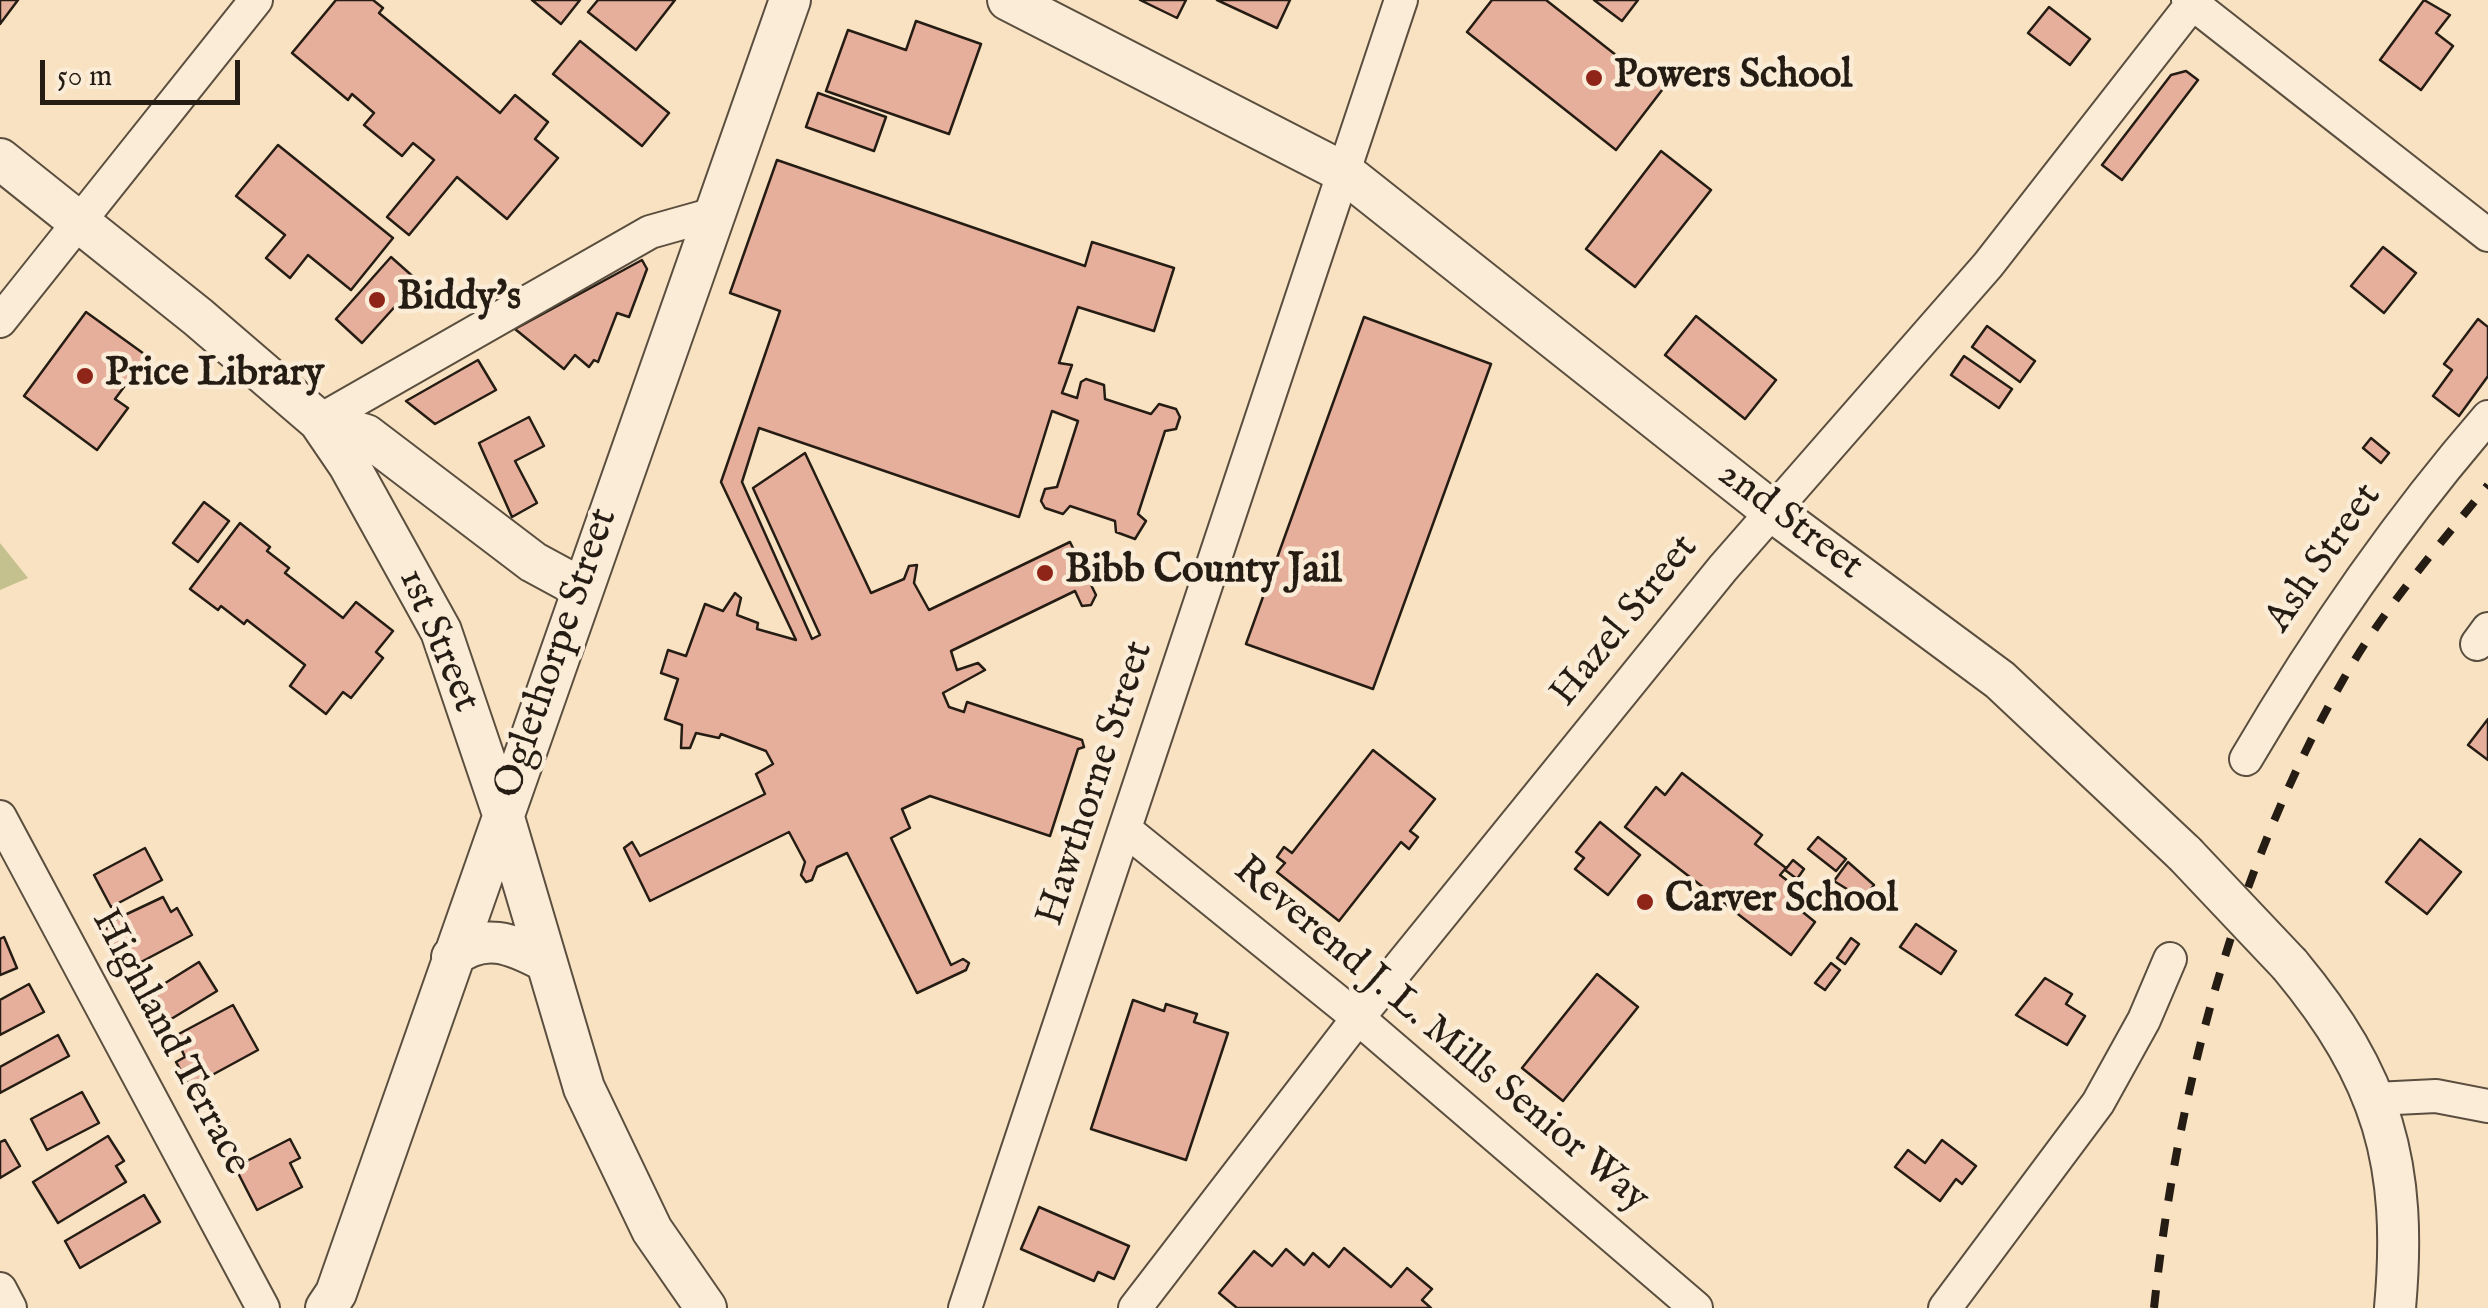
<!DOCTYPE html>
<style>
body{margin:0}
#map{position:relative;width:2488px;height:1308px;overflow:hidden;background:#f9e2c2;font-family:"IM FELL English",serif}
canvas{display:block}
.scale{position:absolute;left:40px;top:60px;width:200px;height:45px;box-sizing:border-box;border:5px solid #251c13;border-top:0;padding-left:12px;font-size:30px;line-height:35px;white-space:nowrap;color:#251c13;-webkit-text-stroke:8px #fbecd7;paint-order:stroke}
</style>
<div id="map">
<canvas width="2488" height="1308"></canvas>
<div class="scale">50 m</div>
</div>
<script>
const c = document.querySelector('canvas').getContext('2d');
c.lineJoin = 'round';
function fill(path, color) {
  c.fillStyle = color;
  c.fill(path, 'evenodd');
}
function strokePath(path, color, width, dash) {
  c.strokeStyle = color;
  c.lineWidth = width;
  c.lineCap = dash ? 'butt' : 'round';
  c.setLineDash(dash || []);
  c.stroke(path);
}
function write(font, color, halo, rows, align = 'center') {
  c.font = font + ' "IM FELL English",serif';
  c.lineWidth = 9;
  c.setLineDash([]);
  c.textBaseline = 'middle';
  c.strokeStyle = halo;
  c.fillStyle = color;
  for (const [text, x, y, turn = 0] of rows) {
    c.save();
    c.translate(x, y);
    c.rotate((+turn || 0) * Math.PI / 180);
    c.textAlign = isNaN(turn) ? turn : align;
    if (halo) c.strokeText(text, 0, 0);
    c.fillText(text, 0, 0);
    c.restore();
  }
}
fill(new Path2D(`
 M 0,543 L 28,578 L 0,590 Z`), '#c4c18e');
const building = new Path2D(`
 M 0,0 L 18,0 L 0,24 Z
 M 336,0 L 373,0 L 383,8 L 379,13 L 500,113 L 515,95 L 548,122 L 535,139 L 558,158 L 507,219 L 457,177 L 409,235 L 387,217 L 434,160 L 413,143 L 402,156 L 364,125 L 374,113 L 352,94 L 348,100 L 292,53 Z
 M 532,0 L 580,0 L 561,24 Z
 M 598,0 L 675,0 L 636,50 L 588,12 Z
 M 1140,0 L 1186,0 L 1177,18 Z
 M 1217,0 L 1290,0 L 1277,28 Z
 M 1492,0 L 1546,0 L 1640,74 L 1648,65 L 1669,81 L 1616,150 L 1467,32 Z
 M 1594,0 L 1638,0 L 1622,21 Z
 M 2424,0 L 2450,15 L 2436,33 L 2453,46 L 2421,90 L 2380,60 Z
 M 2049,7 L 2090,39 L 2070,65 L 2028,33 Z
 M 916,21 L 981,44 L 949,134 L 826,91 L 848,30 L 906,50 Z
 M 580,41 L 669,113 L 642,146 L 553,74 Z
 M 2186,71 L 2198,80 L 2122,180 L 2102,165 L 2171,75 Z
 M 818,93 L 886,117 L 874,151 L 806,127 Z
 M 278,145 L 393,238 L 351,290 L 308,255 L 290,278 L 266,258 L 285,235 L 236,196 Z
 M 1661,151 L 1711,190 L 1635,287 L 1586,249 Z
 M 777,160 L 1085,266 L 1092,242 L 1174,268 L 1154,331 L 1078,307 L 1059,363 L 1072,365 L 1062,393 L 1077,398 L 1081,382 L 1086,379 L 1104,385 L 1105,399 L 1151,414 L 1159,404 L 1176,409 L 1180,417 L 1176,429 L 1165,431 L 1138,514 L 1146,521 L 1135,539 L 1116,532 L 1115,521 L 1070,506 L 1063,514 L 1045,508 L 1041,501 L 1045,489 L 1057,487 L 1078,421 L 1052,411 L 1019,517 L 759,428 L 742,482 L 812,639 L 820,635 L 753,488 L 805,453 L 871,593 L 904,579 L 909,566 L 917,565 L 914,583 L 929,610 L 1070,542 L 1096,595 L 1091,605 L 1082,606 L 1075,591 L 951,651 L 957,670 L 978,663 L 985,670 L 943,693 L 949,707 L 964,712 L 967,702 L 1082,740 L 1084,747 L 1078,749 L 1050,836 L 930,796 L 902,809 L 910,828 L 891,838 L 951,965 L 963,959 L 969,963 L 966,970 L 917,993 L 847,853 L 817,867 L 812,880 L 806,882 L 801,875 L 805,862 L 789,832 L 650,901 L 624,848 L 632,842 L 640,856 L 765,794 L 756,774 L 773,764 L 766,751 L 721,734 L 719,738 L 696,733 L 690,748 L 681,748 L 682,725 L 665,719 L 678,679 L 661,673 L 668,650 L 686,656 L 705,604 L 723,611 L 735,593 L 741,598 L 737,615 L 758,623 L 757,629 L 796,640 L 721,482 L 780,311 L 730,293 Z
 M 2383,247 L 2416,273 L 2384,313 L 2351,286 Z
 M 391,257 L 418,281 L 362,343 L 336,319 Z
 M 642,260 L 647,269 L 629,317 L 617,313 L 598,362 L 594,360 L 589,367 L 575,355 L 564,369 L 515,329 Z
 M 86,312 L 147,356 L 115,399 L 128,408 L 97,450 L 24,396 Z
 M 1696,316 L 1776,380 L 1745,419 L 1665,355 Z
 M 1364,317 L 1491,364 L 1373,689 L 1246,644 Z
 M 2478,319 L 2488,327 L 2488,376 L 2459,416 L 2433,396 L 2452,370 L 2444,364 Z
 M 1987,326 L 2035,361 L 2020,382 L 1972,347 Z
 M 1964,356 L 2012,389 L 1999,408 L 1951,375 Z
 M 478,360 L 496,390 L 435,424 L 406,401 Z
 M 529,417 L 544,446 L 515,461 L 537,503 L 512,517 L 479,443 Z
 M 2371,438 L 2389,453 L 2381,463 L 2363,448 Z
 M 204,502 L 229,521 L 198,562 L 173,543 Z
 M 240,523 L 270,547 L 267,551 L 289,568 L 285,573 L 343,618 L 356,602 L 393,631 L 376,652 L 383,658 L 351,698 L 343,692 L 326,714 L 290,686 L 305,665 L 247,620 L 244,624 L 221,606 L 218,610 L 190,589 Z
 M 2488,719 L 2488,760 L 2468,745 Z
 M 1373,750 L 1435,799 L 1410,831 L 1418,837 L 1409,849 L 1401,842 L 1339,921 L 1277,872 L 1285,863 L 1277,857 L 1284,847 L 1292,853 Z
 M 1682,773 L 1762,835 L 1755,844 L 1786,868 L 1780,875 L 1809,897 L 1799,909 L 1815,922 L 1791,955 L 1625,827 L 1656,787 L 1665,795 Z
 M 1600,822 L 1640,855 L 1608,895 L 1575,869 L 1584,858 L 1576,852 Z
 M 1818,837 L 1846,859 L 1836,871 L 1808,849 Z
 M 2420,839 L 2461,872 L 2427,914 L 2386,882 Z
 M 145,848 L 162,880 L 111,907 L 94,875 Z
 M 1793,860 L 1804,869 L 1797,879 L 1785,870 Z
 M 1848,862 L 1874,885 L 1863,899 L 1834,881 Z
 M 163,897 L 171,912 L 177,908 L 192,935 L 124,971 L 102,931 L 114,925 L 112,921 Z
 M 1916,924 L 1956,951 L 1941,974 L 1900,947 Z
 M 4,937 L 17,968 L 0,975 L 0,939 Z
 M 1851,938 L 1859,944 L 1845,964 L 1837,958 Z
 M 199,962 L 217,991 L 163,1024 L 146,995 Z
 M 1831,963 L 1840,970 L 1825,990 L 1815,983 Z
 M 1597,974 L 1638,1007 L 1563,1101 L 1522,1068 Z
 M 2045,978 L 2072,994 L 2066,1004 L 2085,1016 L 2067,1045 L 2016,1015 Z
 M 29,984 L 44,1012 L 0,1035 L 0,1000 Z
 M 1133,1000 L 1164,1011 L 1166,1004 L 1197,1014 L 1194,1022 L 1228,1033 L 1186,1160 L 1091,1129 Z
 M 233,1005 L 258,1050 L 190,1087 L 176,1062 L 185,1057 L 175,1036 Z
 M 58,1035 L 69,1056 L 0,1093 L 0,1067 Z
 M 82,1092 L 99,1123 L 47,1150 L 31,1119 Z
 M 108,1136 L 124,1161 L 116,1166 L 126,1182 L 58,1223 L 33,1182 Z
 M 290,1139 L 300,1158 L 290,1163 L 302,1187 L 257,1210 L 235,1167 Z
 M 5,1140 L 20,1166 L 0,1178 L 0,1142 Z
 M 1942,1140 L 1976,1166 L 1962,1184 L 1956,1179 L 1940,1201 L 1895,1167 L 1908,1150 L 1925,1163 Z
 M 144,1195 L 160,1222 L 80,1268 L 65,1241 Z
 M 1039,1207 L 1129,1246 L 1114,1279 L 1098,1272 L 1094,1281 L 1021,1249 Z
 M 1344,1248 L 1391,1287 L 1407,1268 L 1432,1289 L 1422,1300 L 1431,1308 L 1237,1308 L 1219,1293 L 1254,1251 L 1272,1266 L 1286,1249 L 1304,1265 L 1313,1253 L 1329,1267 Z`);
fill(building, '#e6af9b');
strokePath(building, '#251c13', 2.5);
const minor = new Path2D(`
 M 2188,0 L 2488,235
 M 0,321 L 256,0
 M 319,421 L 650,232 L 714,214
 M 2477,644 L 2488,629
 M 2246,759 C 2317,638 2396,523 2488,417
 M 0,817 L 263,1308
 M 1127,831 L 1358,1018 L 1696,1308
 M 2375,1099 L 2436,1096 L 2488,1106
 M 0,1289 L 10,1308
 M 965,1308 L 1401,0
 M 1135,1308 L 1358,1018 L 1723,568 L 1988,265 L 2195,0
 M 1945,1308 L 2098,1103 L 2144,1020 L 2170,959`);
const tertiary = new Path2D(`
 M 1008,0 L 1345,173 L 1773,512 L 2000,680 L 2185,854
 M 0,159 L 198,317 L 319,421 L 349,465 L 441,631 L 502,811 L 584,1088 L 652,1230 L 706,1308
 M 319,421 L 366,435 L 533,562 L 581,588
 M 452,957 C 484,932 511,943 545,961
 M 2290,965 C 2383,1077 2408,1164 2395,1308
 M 326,1308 L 336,1293 L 790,0`);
strokePath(minor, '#5a4e3f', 36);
strokePath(tertiary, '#5a4e3f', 44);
strokePath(minor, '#fbecd7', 32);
strokePath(tertiary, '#fbecd7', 40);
strokePath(new Path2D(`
 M 2154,1308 C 2177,1092 2235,870 2343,680 C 2382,610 2438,547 2488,485`), '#251c13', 8, [18, 18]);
const tertiaryBridge = new Path2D(`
 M 2185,854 L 2290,965`);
strokePath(tertiaryBridge, '#5a4e3f', 44, []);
strokePath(tertiaryBridge, '#fbecd7', 40);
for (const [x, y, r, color] of [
 [1594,78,10,"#8f2418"],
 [377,300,10,"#8f2418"],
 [85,376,10,"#8f2418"],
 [1045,573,10,"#8f2418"],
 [1645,902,10,"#8f2418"]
]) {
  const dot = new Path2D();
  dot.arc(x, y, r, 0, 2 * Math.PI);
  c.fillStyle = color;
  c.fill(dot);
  strokePath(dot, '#fbecd7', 4);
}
write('bold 40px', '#251c13', '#fbecd7', [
 ["Powers School",1614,78],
 ["Biddy's",397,300],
 ["Price Library",105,376],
 ["Bibb County Jail",1065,573],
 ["Carver School",1665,902]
], 'left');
write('40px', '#251c13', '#fbecd7', [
 ["2nd Street",1789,522,37],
 ["Ash Street",2325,559,-55],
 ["Hazel Street",1626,622,-51],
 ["1st Street",437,641,67],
 ["Oglethorpe Street",558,654,-71],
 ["Hawthorne Street",1097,784,-72],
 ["Reverend J. L. Mills Senior Way",1440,1036,40],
 ["Highland Terrace",169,1043,62]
]);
</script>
